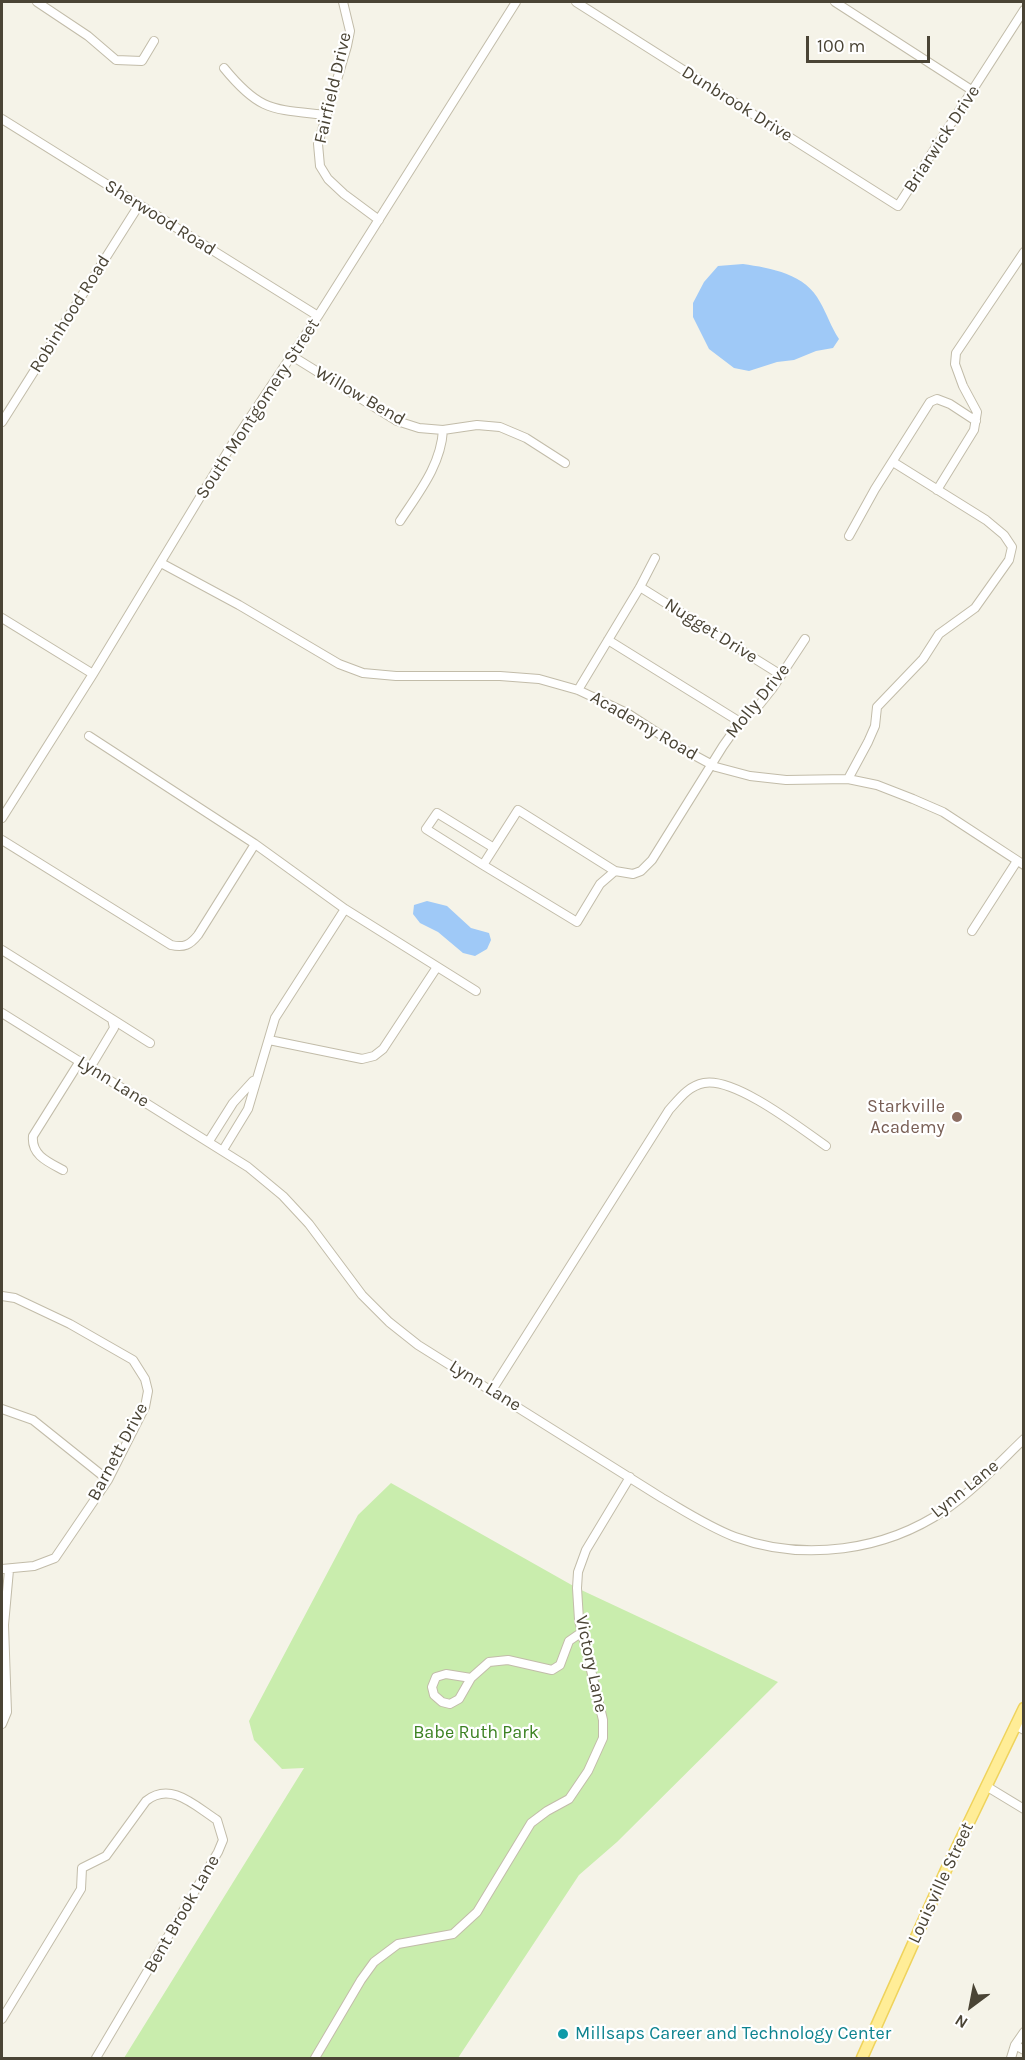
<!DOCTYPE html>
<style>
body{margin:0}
#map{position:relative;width:1025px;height:2060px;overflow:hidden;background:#f5f3e8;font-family:Karla,sans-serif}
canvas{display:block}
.frame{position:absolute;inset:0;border:3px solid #4a4435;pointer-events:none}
.north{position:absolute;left:941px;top:1976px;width:60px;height:60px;-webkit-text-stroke:4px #fff;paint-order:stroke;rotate:212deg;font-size:16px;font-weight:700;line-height:24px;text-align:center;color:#4a4435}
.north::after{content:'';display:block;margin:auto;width:21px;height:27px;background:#4a4435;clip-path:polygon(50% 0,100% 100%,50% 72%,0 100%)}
.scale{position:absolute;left:806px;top:36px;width:124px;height:27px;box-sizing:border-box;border:3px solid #4a4435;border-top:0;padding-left:8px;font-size:18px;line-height:21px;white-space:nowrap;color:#4a4435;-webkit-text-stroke:4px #fff;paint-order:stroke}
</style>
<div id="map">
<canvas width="1025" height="2060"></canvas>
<div class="frame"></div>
<div class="north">N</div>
<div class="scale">100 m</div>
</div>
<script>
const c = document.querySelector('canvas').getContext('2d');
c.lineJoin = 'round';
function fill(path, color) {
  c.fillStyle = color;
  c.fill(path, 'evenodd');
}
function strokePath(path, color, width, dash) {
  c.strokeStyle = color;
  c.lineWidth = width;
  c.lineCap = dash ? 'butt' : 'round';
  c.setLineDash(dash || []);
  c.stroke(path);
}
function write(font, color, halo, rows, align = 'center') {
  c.font = font + ' Karla,sans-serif';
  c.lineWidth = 4.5;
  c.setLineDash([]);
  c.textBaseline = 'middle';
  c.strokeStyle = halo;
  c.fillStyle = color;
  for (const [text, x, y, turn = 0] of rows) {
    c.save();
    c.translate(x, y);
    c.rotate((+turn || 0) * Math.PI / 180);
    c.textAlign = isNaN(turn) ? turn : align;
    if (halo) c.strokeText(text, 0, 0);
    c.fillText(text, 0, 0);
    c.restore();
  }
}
fill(new Path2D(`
 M 391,1483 L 577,1588 L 778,1682 L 617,1842 L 579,1875 L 458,2058 L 124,2058 L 304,1768 L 282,1769 L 254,1740 L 249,1721 L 358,1515 Z`), '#c9edad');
fill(new Path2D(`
 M 743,264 C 771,268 806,274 820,302 C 827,314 831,327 839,339 L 833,348 L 816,351 L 794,360 L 777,362 L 749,371 L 734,368 L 709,349 L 693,317 L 693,303 L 704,282 L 718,266 Z
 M 427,901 L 447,906 L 471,928 L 489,933 L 491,940 L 487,949 L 475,956 L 463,953 L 438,932 L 420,923 L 413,914 L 414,905 Z`), '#9fc9f7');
const minor = new Path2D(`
 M 37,2 L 88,36 L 116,60 L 142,61 L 154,41
 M 343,2 L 350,31 L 347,46 L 318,144 L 320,166 L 328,179 L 344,194 L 379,220
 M 576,2 L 898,206 L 1024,10
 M 835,2 L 973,91
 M 224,68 C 260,112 272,109 326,115
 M 2,119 L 318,316
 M 292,356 L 397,421 L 419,428 L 443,430 L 477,425 L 500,427 L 526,438 L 565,463
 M 2,422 L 139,205
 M 937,490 L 974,430 L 977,412 L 963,386 L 955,364 L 956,353 L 1024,252
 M 400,521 C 419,492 441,465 443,430
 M 849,536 L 875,489 L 930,402 L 937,399 L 950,404 L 976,421
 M 161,563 L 239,605 L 339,664 L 363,673 L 396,676 L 500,676 L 539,679 L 578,690 L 627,713 L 681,748 L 716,767 L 750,776 L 786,780 L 848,779 L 877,785 L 913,799 L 943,812 L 1024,865
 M 640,587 L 781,675
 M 2,618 L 93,674
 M 608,640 L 740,722
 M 578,690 L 640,587 L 655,558
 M 89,736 L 255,844 L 345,909 L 476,991
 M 848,779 L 868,742 L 875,726 L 877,707 L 923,659 L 939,634 L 975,608 L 1009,560 L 1012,547 L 1004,535 L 986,520 L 893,462
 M 2,818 L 93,674 L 231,446 L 318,316 L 516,2
 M 2,840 L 171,945 C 184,948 190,945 198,935 L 255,844
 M 483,865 L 426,829 L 437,813 L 494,848
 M 615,871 L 600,884 L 577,922 L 483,865 L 518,810 L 615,871 L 633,874 L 641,871 L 652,860 L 723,746 L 740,722 L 760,704 L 772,689 L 805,639
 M 972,931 L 1017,861
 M 2,950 L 112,1019 L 114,1028 L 90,1068
 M 2,1013 L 248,1167 L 283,1196 L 309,1224 L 362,1295 L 389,1322 L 418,1345 L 662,1498 C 686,1512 709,1527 735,1537 C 804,1562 885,1551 945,1510 C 974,1490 998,1464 1024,1439
 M 112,1019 L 150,1043
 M 269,1040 L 362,1059 L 374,1056 L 383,1049 L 437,967
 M 209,1141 L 233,1103 L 253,1081
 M 223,1150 L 248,1109 L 275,1018 L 345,909
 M 63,1170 C 48,1162 31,1155 33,1136 L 80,1061
 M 2,1296 L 15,1298 L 70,1324 L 133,1360 L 145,1379 L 148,1391 L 145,1407 L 108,1480 L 55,1558 L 34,1566 L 2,1569
 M 492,1390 L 669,1110 C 679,1099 688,1086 704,1083 C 735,1077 800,1128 826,1146
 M 2,1409 L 33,1420 L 108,1480
 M 471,1678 L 459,1699 L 450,1704 L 442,1702 L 434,1695 L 432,1687 L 436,1677 L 446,1674 L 471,1678 L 489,1662 L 508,1660 L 552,1670 L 560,1665 L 569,1641 L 582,1632
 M 2,1724 L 7,1712 L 4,1625 L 9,1570
 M 1015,1725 L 1024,1730
 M 986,1786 L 1024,1809
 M 2,2019 L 81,1889 L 82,1868 L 106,1856 L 146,1801 C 171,1781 195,1806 217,1820 L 223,1840 L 218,1852 L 96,2058
 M 1015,2045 L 1024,2050
 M 315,2058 L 361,1980 L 374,1962 L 398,1944 L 453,1934 L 477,1912 L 531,1823 L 547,1811 L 569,1799 L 588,1771 L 603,1738 L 603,1720 L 579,1620 L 577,1588 L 578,1572 L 586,1550 L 630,1477
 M 1011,2058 L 1015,2045 L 1024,2032`);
const major = new Path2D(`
 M 862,2058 L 946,1870 L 1024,1708`);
strokePath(minor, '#c2bca9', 10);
strokePath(major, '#efd35c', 13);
strokePath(minor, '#fff', 8);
strokePath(major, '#ffed97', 10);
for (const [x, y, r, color] of [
 [957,1117,6,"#8d6e63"],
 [563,2034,6,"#0f9aa8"]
]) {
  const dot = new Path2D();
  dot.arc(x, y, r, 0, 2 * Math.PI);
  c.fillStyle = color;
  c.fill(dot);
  strokePath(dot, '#fff', 2);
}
write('18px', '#4a4435', '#fff', [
 ["Fairfield Drive",333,88,-77],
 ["Dunbrook Drive",737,104,32],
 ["Briarwick Drive",942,139,-57],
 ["Sherwood Road",160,218,32],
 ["Robinhood Road",70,314,-58],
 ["Willow Bend",360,396,30],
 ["South Montgomery Street",258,409,-57],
 ["Nugget Drive",711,631,32],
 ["Molly Drive",758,701,-51],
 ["Academy Road",644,726,30],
 ["Lynn Lane",113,1082,32],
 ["Lynn Lane",485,1386,32],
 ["Barnett Drive",118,1452,-62],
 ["Lynn Lane",965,1489,-39],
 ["Victory Lane",591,1664,78],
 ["Louisville Street",941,1883,-65],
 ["Bent Brook Lane",182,1914,-60]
]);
write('18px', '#785e54', '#fff', [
 ["Starkville",945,1107],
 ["Academy",945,1128]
], 'right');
write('18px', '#3c8222', '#fff', [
 ["Babe Ruth Park",476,1733]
]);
write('18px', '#0d838f', '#fff', [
 ["Millsaps Career and Technology Center",575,2034]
], 'left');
</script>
